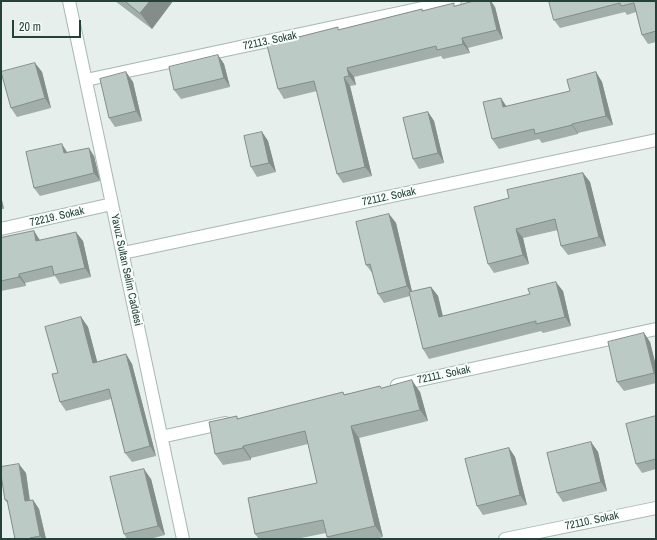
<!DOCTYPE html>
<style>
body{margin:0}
#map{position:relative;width:657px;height:540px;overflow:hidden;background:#e6efeb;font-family:"Archivo Narrow",sans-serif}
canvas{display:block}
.frame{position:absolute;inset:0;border:2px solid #24423a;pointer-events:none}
.scale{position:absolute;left:12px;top:20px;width:69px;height:18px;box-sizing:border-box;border:2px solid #24423a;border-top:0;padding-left:5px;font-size:12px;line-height:14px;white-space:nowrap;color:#24423a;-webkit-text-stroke:3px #f7fbf9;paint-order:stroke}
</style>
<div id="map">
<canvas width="657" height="540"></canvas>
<div class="frame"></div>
<div class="scale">20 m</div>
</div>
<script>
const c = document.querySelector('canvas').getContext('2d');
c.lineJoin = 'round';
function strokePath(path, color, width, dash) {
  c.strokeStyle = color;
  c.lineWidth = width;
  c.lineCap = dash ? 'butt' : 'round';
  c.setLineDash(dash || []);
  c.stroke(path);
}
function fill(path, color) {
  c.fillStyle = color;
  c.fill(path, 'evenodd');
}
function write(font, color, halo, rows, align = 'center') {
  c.font = font + ' "Archivo Narrow",sans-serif';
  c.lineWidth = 4;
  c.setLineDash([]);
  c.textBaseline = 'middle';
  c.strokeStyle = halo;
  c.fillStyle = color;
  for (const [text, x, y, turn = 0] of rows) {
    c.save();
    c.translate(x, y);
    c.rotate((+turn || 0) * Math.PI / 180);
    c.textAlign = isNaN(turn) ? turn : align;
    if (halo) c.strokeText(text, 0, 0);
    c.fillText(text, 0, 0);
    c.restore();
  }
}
const minor = new Path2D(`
 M 69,1 L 183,539
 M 86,80 L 455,1
 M 1,229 L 112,204
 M 123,253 L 656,140
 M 397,385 L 656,329
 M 161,437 L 225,423
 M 505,539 L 656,508`);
strokePath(minor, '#a8b8b2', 14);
strokePath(minor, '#fff', 12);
fill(new Path2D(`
 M 115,1 L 173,1 L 152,29 Z
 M 549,1 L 656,1 L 656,42 L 648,44 L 642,35 L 636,12 L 627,15 L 625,12 L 560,28 L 554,20 Z
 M 455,6 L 495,7 L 503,39 L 468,48 L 470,53 L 443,59 L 441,56 L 354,77 L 356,85 L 350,86 L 372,176 L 343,183 L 337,174 L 317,91 L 284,99 L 278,89 L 340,30 L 422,9 L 423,11 Z
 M 218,55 L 224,64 L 230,87 L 181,99 L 174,90 Z
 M 35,63 L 42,72 L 51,108 L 17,117 L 11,108 Z
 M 126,72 L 133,82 L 142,121 L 115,127 L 109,118 Z
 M 596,72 L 602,82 L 613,125 L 578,133 L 578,134 L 542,143 L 539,139 L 499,149 L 492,139 L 507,107 L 570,91 Z
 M 428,112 L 434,121 L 444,163 L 419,169 L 413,159 Z
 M 262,132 L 268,141 L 276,172 L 257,177 L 251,167 Z
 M 67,152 L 94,156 L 100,181 L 40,196 L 34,188 Z
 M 583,173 L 590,182 L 606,246 L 568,255 L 561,246 L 558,230 L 523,238 L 529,264 L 494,273 L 488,264 L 509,198 Z
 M 1,196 L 4,209 L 1,209 Z
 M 389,214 L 396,223 L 412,292 L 431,287 L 438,296 L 443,316 L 563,291 L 571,326 L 543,333 L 541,331 L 429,359 L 423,349 L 410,296 L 384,303 L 378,294 L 373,274 L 366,265 Z
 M 34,231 L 40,240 L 83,241 L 91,277 L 60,284 L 55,276 L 25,283 L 26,286 L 1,291 L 1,238 Z
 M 81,317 L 88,327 L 97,362 L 126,354 L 132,364 L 156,456 L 132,462 L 125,453 L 111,399 L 66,411 L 60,402 L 58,373 Z
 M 644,333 L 650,342 L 656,366 L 656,383 L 624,391 L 617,382 Z
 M 382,388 L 420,392 L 428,421 L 359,438 L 383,537 L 376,539 L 328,539 L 327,537 L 326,533 L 296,539 L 259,539 L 255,534 L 317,483 L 308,444 L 251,458 L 251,460 L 223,465 L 215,454 L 345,394 Z
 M 656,416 L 656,469 L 642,473 L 636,464 Z
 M 591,442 L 598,452 L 607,491 L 563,502 L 557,493 Z
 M 509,448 L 515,457 L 527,505 L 483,515 L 477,506 Z
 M 26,473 L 30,500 L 33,500 L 39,509 L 46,539 L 15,539 L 8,504 L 5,500 Z
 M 151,479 L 165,535 L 150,539 L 127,539 L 124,534 Z`), '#a1aea9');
fill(new Path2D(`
 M 150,1 L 173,1 L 152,29 L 140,13 Z
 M 490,1 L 491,1 L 495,7 L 503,39 L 497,30 Z
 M 462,38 L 468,48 L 470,53 L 463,44 Z
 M 218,55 L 224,64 L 230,87 L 224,78 Z
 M 35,63 L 42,72 L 51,108 L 45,98 Z
 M 347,68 L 354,77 L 356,85 L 349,76 Z
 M 126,72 L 133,82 L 142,121 L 136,111 Z
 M 596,72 L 602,82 L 613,125 L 606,116 Z
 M 344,77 L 350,86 L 372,176 L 365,167 Z
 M 501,98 L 507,107 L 503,107 Z
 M 428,112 L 434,121 L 444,163 L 438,153 Z
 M 572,124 L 578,133 L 578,134 L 572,125 Z
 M 262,132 L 268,141 L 276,172 L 269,163 Z
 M 62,144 L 67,152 L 64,153 Z
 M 89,148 L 94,156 L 100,181 L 94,173 Z
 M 583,173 L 590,182 L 606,246 L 599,237 Z
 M 1,196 L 4,209 L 1,205 Z
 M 389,214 L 396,223 L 413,296 L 407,286 Z
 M 516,229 L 523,238 L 529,264 L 523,255 Z
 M 34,231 L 40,241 L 36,241 Z
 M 76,232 L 83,241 L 91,277 L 85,268 Z
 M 19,274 L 25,283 L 26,286 L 19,277 Z
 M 556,282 L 563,291 L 571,326 L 565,317 Z
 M 431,287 L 438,296 L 445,326 L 439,317 Z
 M 81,317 L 88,327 L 100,372 L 93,363 Z
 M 644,333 L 650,342 L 656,366 L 656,377 L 654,373 Z
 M 126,354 L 132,364 L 156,456 L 150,446 Z
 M 412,380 L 420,392 L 428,421 L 420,410 Z
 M 351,426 L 359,438 L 383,537 L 375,526 Z
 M 591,442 L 598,452 L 607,491 L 601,482 Z
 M 243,446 L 251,458 L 251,460 L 243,448 Z
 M 509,448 L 515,457 L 527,505 L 520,495 Z
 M 19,464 L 26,473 L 31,511 L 25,501 Z
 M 144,469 L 151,479 L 165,535 L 158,526 Z
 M 33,500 L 39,509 L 46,539 L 43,539 L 40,536 Z`), '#838d89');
const building = new Path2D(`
 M 125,1 L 150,1 L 140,13 Z
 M 474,1 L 490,1 L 497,30 L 462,38 L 463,44 L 437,50 L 436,46 L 347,68 L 349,76 L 344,77 L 365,167 L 337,174 L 314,81 L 278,89 L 267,45 L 338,27 L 338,30 L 422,9 L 422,11 L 454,3 L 454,6 Z
 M 549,1 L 656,1 L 656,31 L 642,35 L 634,3 L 621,6 L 620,3 L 554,20 Z
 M 218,55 L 224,78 L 174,90 L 169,67 Z
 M 35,63 L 45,98 L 11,108 L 1,72 Z
 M 126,72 L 136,111 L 109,118 L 100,79 Z
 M 596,72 L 606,116 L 572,124 L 572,125 L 535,134 L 534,129 L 492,139 L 483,102 L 501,98 L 503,107 L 570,91 L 567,80 Z
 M 428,112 L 438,153 L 413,159 L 403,118 Z
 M 262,132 L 269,163 L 251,167 L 244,136 Z
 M 62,144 L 64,153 L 89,148 L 94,173 L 34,188 L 26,152 Z
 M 583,173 L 599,237 L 561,246 L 555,219 L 516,229 L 523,255 L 488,264 L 474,207 L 509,198 L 507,190 Z
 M 389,214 L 407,286 L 378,294 L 370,264 L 366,265 L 356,222 Z
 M 34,231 L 36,241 L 76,232 L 85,268 L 54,275 L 52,266 L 19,274 L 19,277 L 1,281 L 1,238 Z
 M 556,282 L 565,317 L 536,324 L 536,321 L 423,349 L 409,292 L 431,287 L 439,317 L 530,294 L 528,289 Z
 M 81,317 L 93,363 L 126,354 L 150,446 L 125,453 L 109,389 L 60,402 L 52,374 L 58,373 L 45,327 Z
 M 644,333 L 654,373 L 617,382 L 608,342 Z
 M 412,380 L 420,410 L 351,426 L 375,526 L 327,537 L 323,520 L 255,534 L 248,498 L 317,483 L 305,431 L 243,446 L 243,448 L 215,454 L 209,422 L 237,416 L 237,419 L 343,392 L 344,395 L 380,386 L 381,388 Z
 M 656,416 L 656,459 L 636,464 L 626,424 Z
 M 591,442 L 601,482 L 557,493 L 547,453 Z
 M 509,448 L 520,495 L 477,506 L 465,459 Z
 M 19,464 L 25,501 L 33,500 L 40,536 L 30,538 L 30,539 L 15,539 L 7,500 L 5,500 L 1,475 L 1,467 Z
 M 144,469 L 158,526 L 124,534 L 110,477 Z`);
fill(building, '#bbcac4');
strokePath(building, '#838d89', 1);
write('11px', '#24423a', '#f7fbf9', [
 ["72113. Sokak",270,41,-12],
 ["72112. Sokak",389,197,-12],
 ["72219. Sokak",57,217,-13],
 ["Yavuz Sultan Selim Caddesi",126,270,78],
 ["72111. Sokak",444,375,-12],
 ["72110. Sokak",592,521,-12]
]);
</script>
